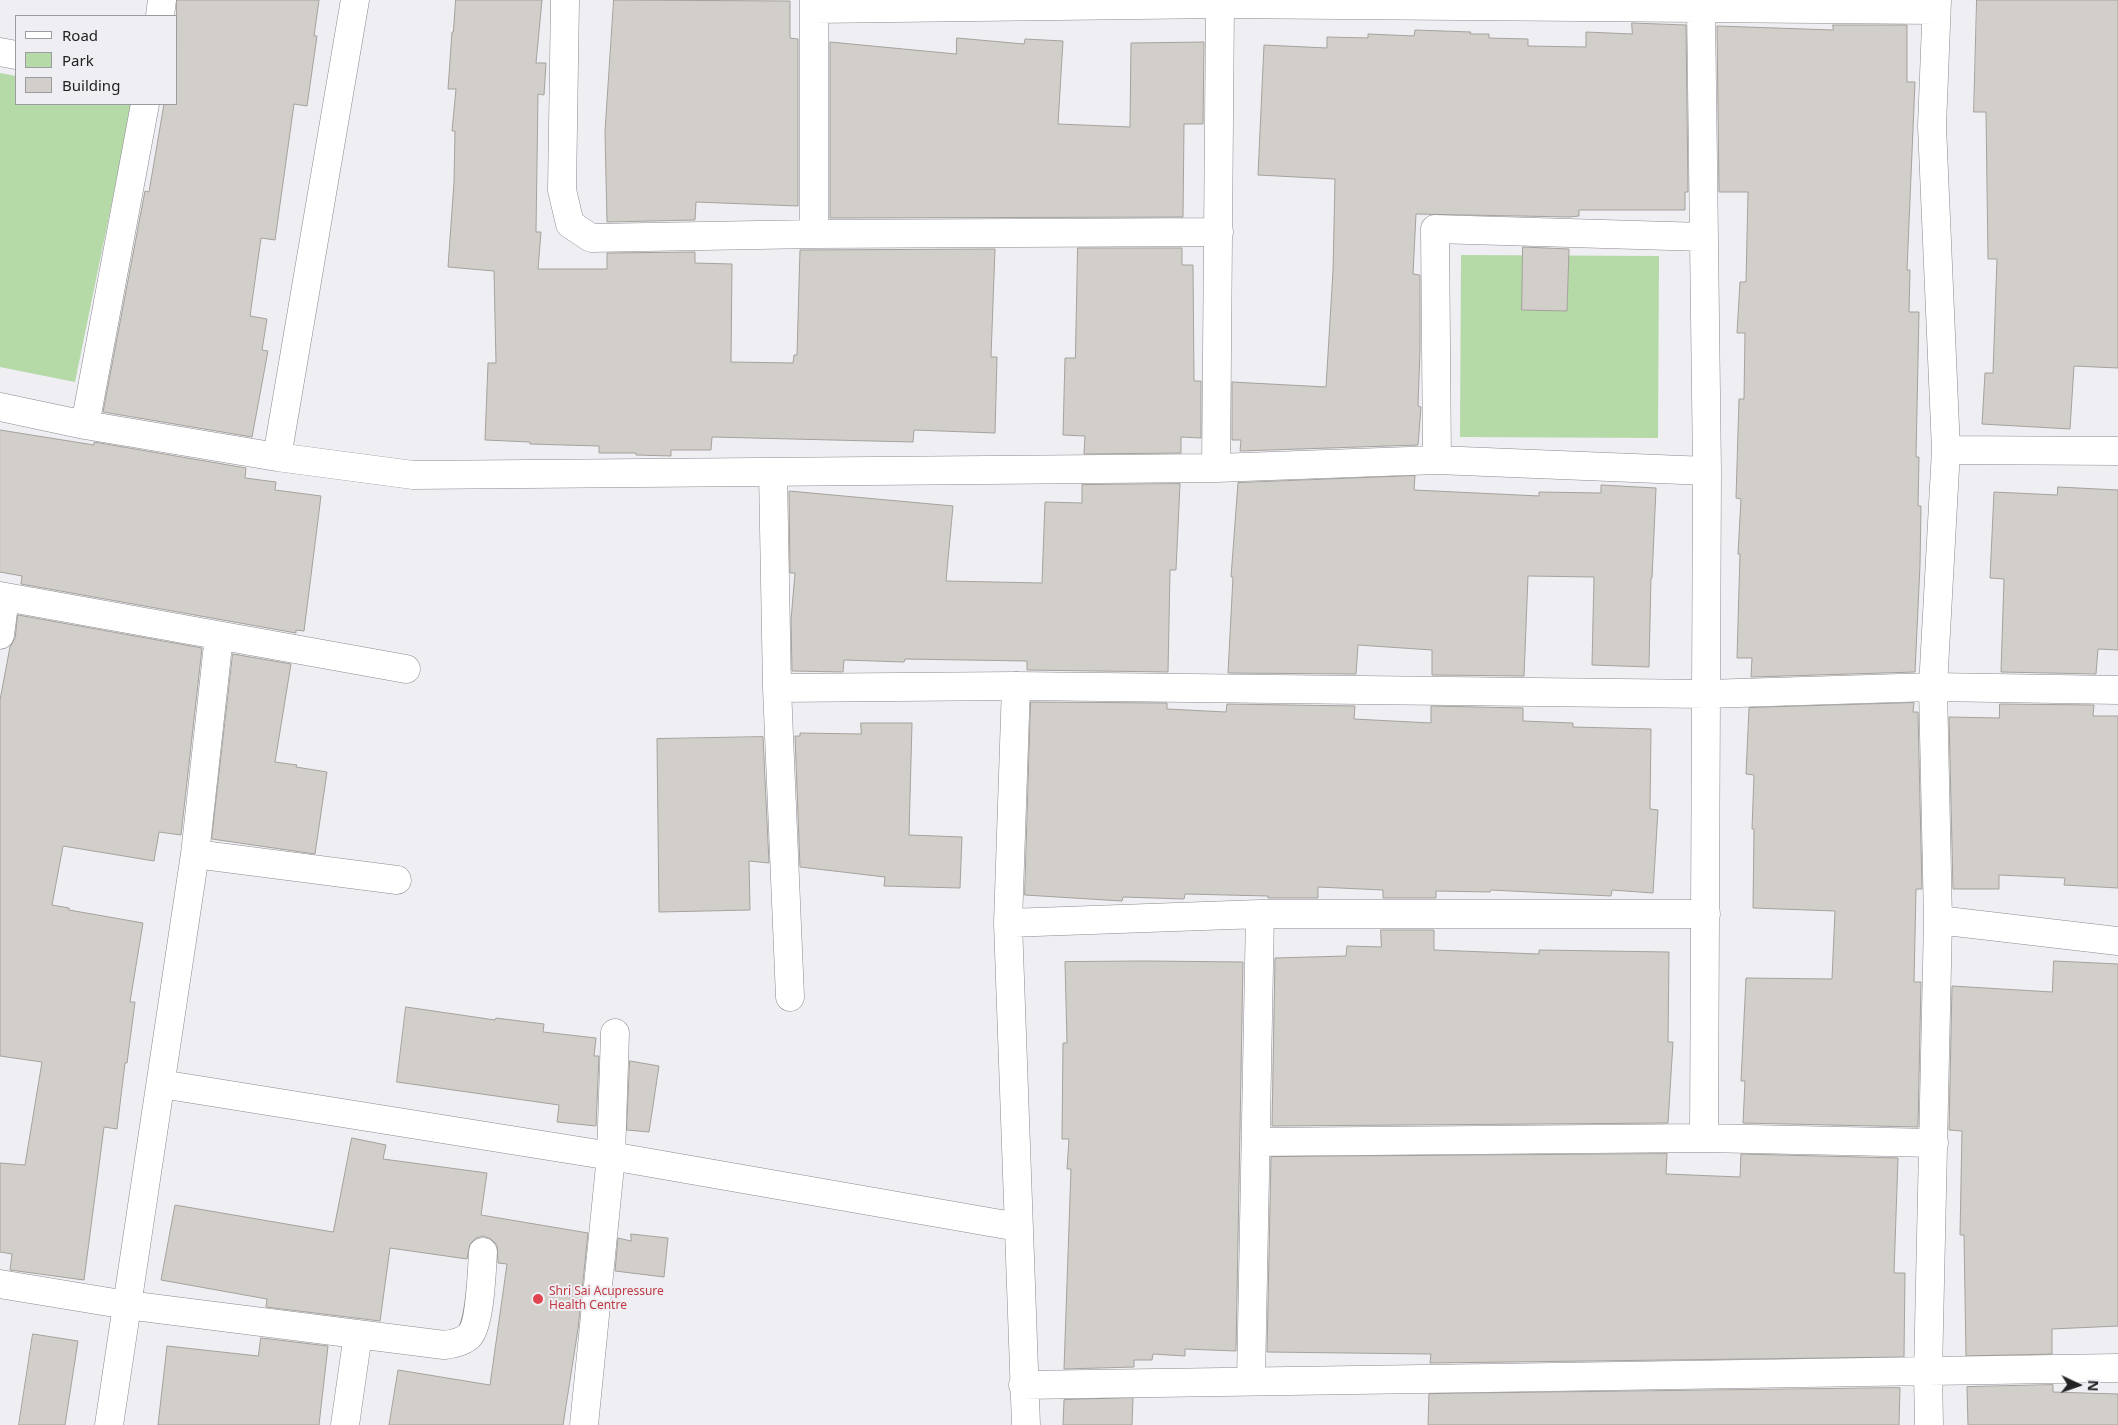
<!DOCTYPE html>
<style>
body{margin:0}
#map{position:relative;width:2118px;height:1425px;overflow:hidden;background:#eeeef3;font-family:"Noto Sans",sans-serif}
canvas{display:block}
.legend{position:absolute;left:15px;top:15px;width:162px;height:90px;box-sizing:border-box;background:#eeeef3;border:1px solid #9c9ca0;margin:0;padding:6px 9px;list-style:none;font-size:15px;color:#222224}
.legend li{display:flex;align-items:center;gap:10px;height:25px}
.legend b{width:25px;border:1px solid #9c9ca0}
.north{position:absolute;left:2053px;top:1360px;width:50px;height:50px;-webkit-text-stroke:4px #eeeef3;paint-order:stroke;rotate:93deg;font-size:14px;font-weight:700;line-height:20px;text-align:center;color:#222224}
.north::after{content:'';display:block;margin:auto;width:18px;height:22px;background:#222224;clip-path:polygon(50% 0,100% 100%,50% 72%,0 100%)}
</style>
<div id="map">
<canvas width="2118" height="1425"></canvas>
<ul class="legend">
<li><b style="height:6px;background:#fff"></b>Road</li>
<li><b style="height:14px;background:#b5d9a7"></b>Park</li>
<li><b style="height:14px;background:#d2cec9"></b>Building</li>
</ul>
<div class="north">N</div>
</div>
<script>
const c = document.querySelector('canvas').getContext('2d');
c.lineJoin = 'round';
function fill(path, color) {
  c.fillStyle = color;
  c.fill(path, 'evenodd');
}
function strokePath(path, color, width, dash) {
  c.strokeStyle = color;
  c.lineWidth = width;
  c.lineCap = dash ? 'butt' : 'round';
  c.setLineDash(dash || []);
  c.stroke(path);
}
function write(font, color, halo, rows, align = 'center') {
  c.font = font + ' "Noto Sans",sans-serif';
  c.lineWidth = 4;
  c.setLineDash([]);
  c.textBaseline = 'middle';
  c.strokeStyle = halo;
  c.fillStyle = color;
  for (const [text, x, y, turn = 0] of rows) {
    c.save();
    c.translate(x, y);
    c.rotate((+turn || 0) * Math.PI / 180);
    c.textAlign = isNaN(turn) ? turn : align;
    if (halo) c.strokeText(text, 0, 0);
    c.fillText(text, 0, 0);
    c.restore();
  }
}
fill(new Path2D(`
 M 0,73 L 16,76 L 16,104 L 132,104 L 75,382 L 0,367 Z
 M 1461,255 L 1659,256 L 1658,438 L 1460,437 Z`), '#b5d9a7');
const building = new Path2D(`
 M 177,0 L 319,0 L 314,36 L 317,36 L 307,106 L 294,104 L 275,240 L 261,238 L 250,316 L 267,319 L 262,350 L 268,351 L 252,437 L 103,412 L 145,191 L 149,192 L 164,104 L 176,104 Z
 M 456,0 L 542,0 L 536,63 L 546,63 L 544,95 L 538,94 L 536,232 L 541,232 L 538,269 L 607,269 L 607,253 L 695,252 L 695,263 L 732,264 L 731,362 L 793,363 L 794,355 L 797,355 L 800,250 L 995,249 L 991,357 L 997,357 L 995,433 L 914,430 L 913,442 L 712,437 L 711,450 L 671,450 L 671,456 L 636,455 L 636,453 L 599,453 L 599,446 L 530,444 L 530,442 L 485,440 L 488,363 L 496,363 L 494,271 L 448,267 L 454,182 L 455,131 L 452,131 L 456,89 L 448,89 L 452,32 L 453,32 Z
 M 614,0 L 790,1 L 790,38 L 798,39 L 798,206 L 696,202 L 695,220 L 607,222 L 605,132 Z
 M 1977,0 L 2118,0 L 2118,368 L 2074,366 L 2070,429 L 1982,424 L 1985,373 L 1993,373 L 1997,259 L 1988,259 L 1986,112 L 1974,112 Z
 M 1632,23 L 1686,25 L 1688,192 L 1685,192 L 1685,210 L 1579,210 L 1579,216 L 1569,217 L 1416,214 L 1413,274 L 1420,275 L 1420,349 L 1418,406 L 1421,407 L 1418,445 L 1240,451 L 1241,440 L 1232,440 L 1232,382 L 1326,387 L 1333,271 L 1335,179 L 1258,175 L 1264,45 L 1327,48 L 1327,37 L 1368,38 L 1368,34 L 1414,36 L 1415,30 L 1471,32 L 1470,34 L 1489,34 L 1489,38 L 1528,39 L 1528,46 L 1586,47 L 1586,32 L 1632,34 Z
 M 1833,25 L 1907,25 L 1907,82 L 1915,82 L 1907,270 L 1910,270 L 1909,312 L 1919,312 L 1916,457 L 1919,457 L 1918,506 L 1921,506 L 1920,565 L 1915,672 L 1751,677 L 1752,658 L 1737,658 L 1740,554 L 1738,554 L 1741,499 L 1736,498 L 1739,399 L 1744,399 L 1745,333 L 1737,333 L 1740,282 L 1746,282 L 1748,192 L 1719,192 L 1717,26 L 1833,30 Z
 M 957,38 L 1024,44 L 1025,39 L 1063,41 L 1058,124 L 1130,127 L 1131,43 L 1204,42 L 1203,124 L 1184,124 L 1183,217 L 830,218 L 830,42 L 956,54 Z
 M 1523,247 L 1569,249 L 1567,311 L 1522,310 Z
 M 1078,248 L 1182,248 L 1182,265 L 1193,265 L 1194,381 L 1201,381 L 1201,438 L 1181,437 L 1181,453 L 1084,454 L 1085,436 L 1063,435 L 1065,358 L 1075,358 Z
 M 0,430 L 94,445 L 94,442 L 246,468 L 245,478 L 276,482 L 275,490 L 321,496 L 304,631 L 296,630 L 296,633 L 21,584 L 22,576 L 0,572 Z
 M 1415,476 L 1414,490 L 1539,496 L 1539,492 L 1601,493 L 1601,485 L 1656,488 L 1652,578 L 1651,578 L 1649,667 L 1592,665 L 1594,577 L 1528,576 L 1524,676 L 1432,675 L 1432,650 L 1358,645 L 1356,674 L 1228,673 L 1233,577 L 1231,577 L 1238,483 Z
 M 1180,484 L 1176,570 L 1170,570 L 1168,672 L 1027,670 L 1027,661 L 905,659 L 904,662 L 844,660 L 843,672 L 792,671 L 791,620 L 795,573 L 790,573 L 789,491 L 953,506 L 946,581 L 1042,583 L 1045,502 L 1082,503 L 1082,485 Z
 M 2058,487 L 2118,490 L 2118,650 L 2098,649 L 2096,674 L 2001,672 L 2004,579 L 1990,578 L 1994,492 L 2057,495 Z
 M 18,615 L 202,648 L 181,835 L 159,832 L 154,861 L 63,846 L 52,905 L 69,908 L 69,910 L 143,923 L 130,1002 L 135,1002 L 127,1063 L 125,1063 L 117,1129 L 104,1127 L 84,1280 L 10,1270 L 12,1254 L 0,1252 L 0,1163 L 25,1165 L 42,1062 L 0,1056 L 0,700 L 10,647 L 15,638 Z
 M 233,654 L 291,664 L 275,762 L 297,765 L 296,767 L 327,772 L 315,854 L 212,839 Z
 M 1031,702 L 1167,703 L 1167,709 L 1226,712 L 1227,704 L 1355,706 L 1354,719 L 1431,723 L 1431,706 L 1523,708 L 1523,721 L 1573,723 L 1573,727 L 1651,729 L 1650,809 L 1658,810 L 1653,893 L 1612,890 L 1611,896 L 1491,890 L 1490,892 L 1436,891 L 1436,898 L 1383,898 L 1383,890 L 1318,887 L 1318,898 L 1268,898 L 1268,896 L 1185,894 L 1184,899 L 1123,897 L 1122,901 L 1025,895 Z
 M 1914,703 L 1913,712 L 1918,712 L 1922,889 L 1916,889 L 1914,982 L 1921,982 L 1918,1127 L 1743,1123 L 1745,1081 L 1741,1081 L 1746,978 L 1832,979 L 1835,911 L 1753,908 L 1754,829 L 1752,829 L 1754,775 L 1746,774 L 1749,708 Z
 M 2000,704 L 2094,705 L 2093,716 L 2118,716 L 2118,888 L 2064,885 L 2065,878 L 1999,875 L 1999,889 L 1953,889 L 1949,717 L 1999,718 Z
 M 861,723 L 912,723 L 909,835 L 962,837 L 960,888 L 884,886 L 885,877 L 800,867 L 795,736 L 800,736 L 800,733 L 861,734 Z
 M 763,737 L 769,863 L 749,861 L 750,910 L 659,912 L 657,739 Z
 M 1381,930 L 1434,930 L 1434,950 L 1539,954 L 1539,950 L 1669,952 L 1668,1042 L 1673,1042 L 1668,1123 L 1272,1126 L 1275,958 L 1346,956 L 1347,946 L 1381,947 Z
 M 1146,961 L 1243,962 L 1236,1351 L 1185,1349 L 1185,1356 L 1153,1354 L 1152,1360 L 1134,1360 L 1134,1367 L 1064,1369 L 1071,1169 L 1067,1169 L 1069,1139 L 1062,1139 L 1063,1043 L 1067,1043 L 1065,962 Z
 M 2054,961 L 2118,964 L 2118,1326 L 2052,1329 L 2052,1354 L 1966,1356 L 1964,1235 L 1960,1235 L 1962,1131 L 1949,1130 L 1952,986 L 2052,992 Z
 M 406,1007 L 495,1020 L 496,1018 L 544,1024 L 543,1032 L 596,1038 L 594,1056 L 599,1056 L 596,1126 L 557,1122 L 559,1105 L 397,1082 Z
 M 630,1061 L 659,1066 L 649,1132 L 627,1130 Z
 M 352,1138 L 386,1145 L 383,1159 L 487,1173 L 481,1215 L 588,1233 L 578,1329 L 563,1425 L 389,1425 L 398,1370 L 490,1385 L 507,1264 L 498,1263 L 497,1245 L 491,1239 L 483,1236 L 476,1238 L 470,1244 L 467,1259 L 390,1248 L 380,1321 L 266,1307 L 267,1299 L 161,1280 L 175,1205 L 333,1232 Z
 M 1667,1154 L 1666,1174 L 1740,1177 L 1741,1154 L 1898,1158 L 1894,1273 L 1905,1273 L 1904,1357 L 1430,1363 L 1431,1354 L 1267,1352 L 1271,1157 Z
 M 631,1234 L 668,1238 L 664,1277 L 615,1271 L 618,1238 L 631,1241 Z
 M 33,1334 L 78,1341 L 65,1425 L 19,1425 Z
 M 261,1338 L 328,1346 L 319,1425 L 158,1425 L 167,1346 L 258,1356 Z
 M 2053,1385 L 2053,1392 L 2118,1394 L 2118,1425 L 1968,1425 L 1967,1387 Z
 M 1900,1388 L 1899,1425 L 1428,1425 L 1429,1394 Z
 M 1133,1398 L 1132,1425 L 1063,1425 L 1064,1400 Z`);
fill(building, '#d2cec9');
strokePath(building, '#a5a29d', 1);
const minor = new Path2D(`
 M 565,0 L 562,190 L 570,224 L 591,238 L 814,234 L 1219,232
 M 814,9 L 1220,4 L 1936,10
 M 1701,9 L 1707,471 L 1704,1138
 M 160,16 L 162,0
 M 0,52 L 16,55
 M 814,234 L 814,0
 M 0,407 L 85,425 L 277,457 L 413,475 L 1216,468 L 1437,460 L 1707,471
 M 85,425 L 145,104
 M 1946,450 L 2118,451
 M 277,457 L 355,0
 M 1437,460 L 1435,229 L 1704,237
 M 1216,468 L 1220,4
 M 773,473 L 777,688 L 790,997
 M 0,596 L 406,669
 M 0,635 L 5,597
 M 1016,686 L 1008,923 L 1026,1425
 M 777,688 L 1016,686 L 1706,694 L 1933,687 L 2118,690
 M 195,854 L 397,880
 M 1938,920 L 2118,941
 M 1008,923 L 1260,914 L 1706,914
 M 161,1084 L 611,1156 L 1018,1227
 M 1256,1142 L 1704,1138 L 1934,1143
 M 0,1284 L 127,1305 L 444,1345 C 452,1344 463,1342 469,1336 C 480,1326 482,1269 483,1252
 M 1251,1380 L 1260,914
 M 1023,1385 C 1388,1377 1753,1377 2118,1368
 M 109,1425 L 195,854 L 219,636
 M 345,1425 L 358,1334
 M 584,1425 L 611,1156 L 615,1033
 M 1929,1425 L 1928,1373 L 1938,920 L 1933,687 L 1946,450 L 1932,126 L 1937,0`);
strokePath(minor, '#8b8b90', 29);
strokePath(minor, '#fff', 28);
for (const [x, y, r, color] of [
 [538,1299,6,"#e0444e"]
]) {
  const dot = new Path2D();
  dot.arc(x, y, r, 0, 2 * Math.PI);
  c.fillStyle = color;
  c.fill(dot);
  strokePath(dot, '#eeeef3', 2);
}
write('12px', '#be3a42', '#eeeef3', [
 ["Shri Sai Acupressure",549,1292],
 ["Health Centre",549,1306]
], 'left');
</script>
